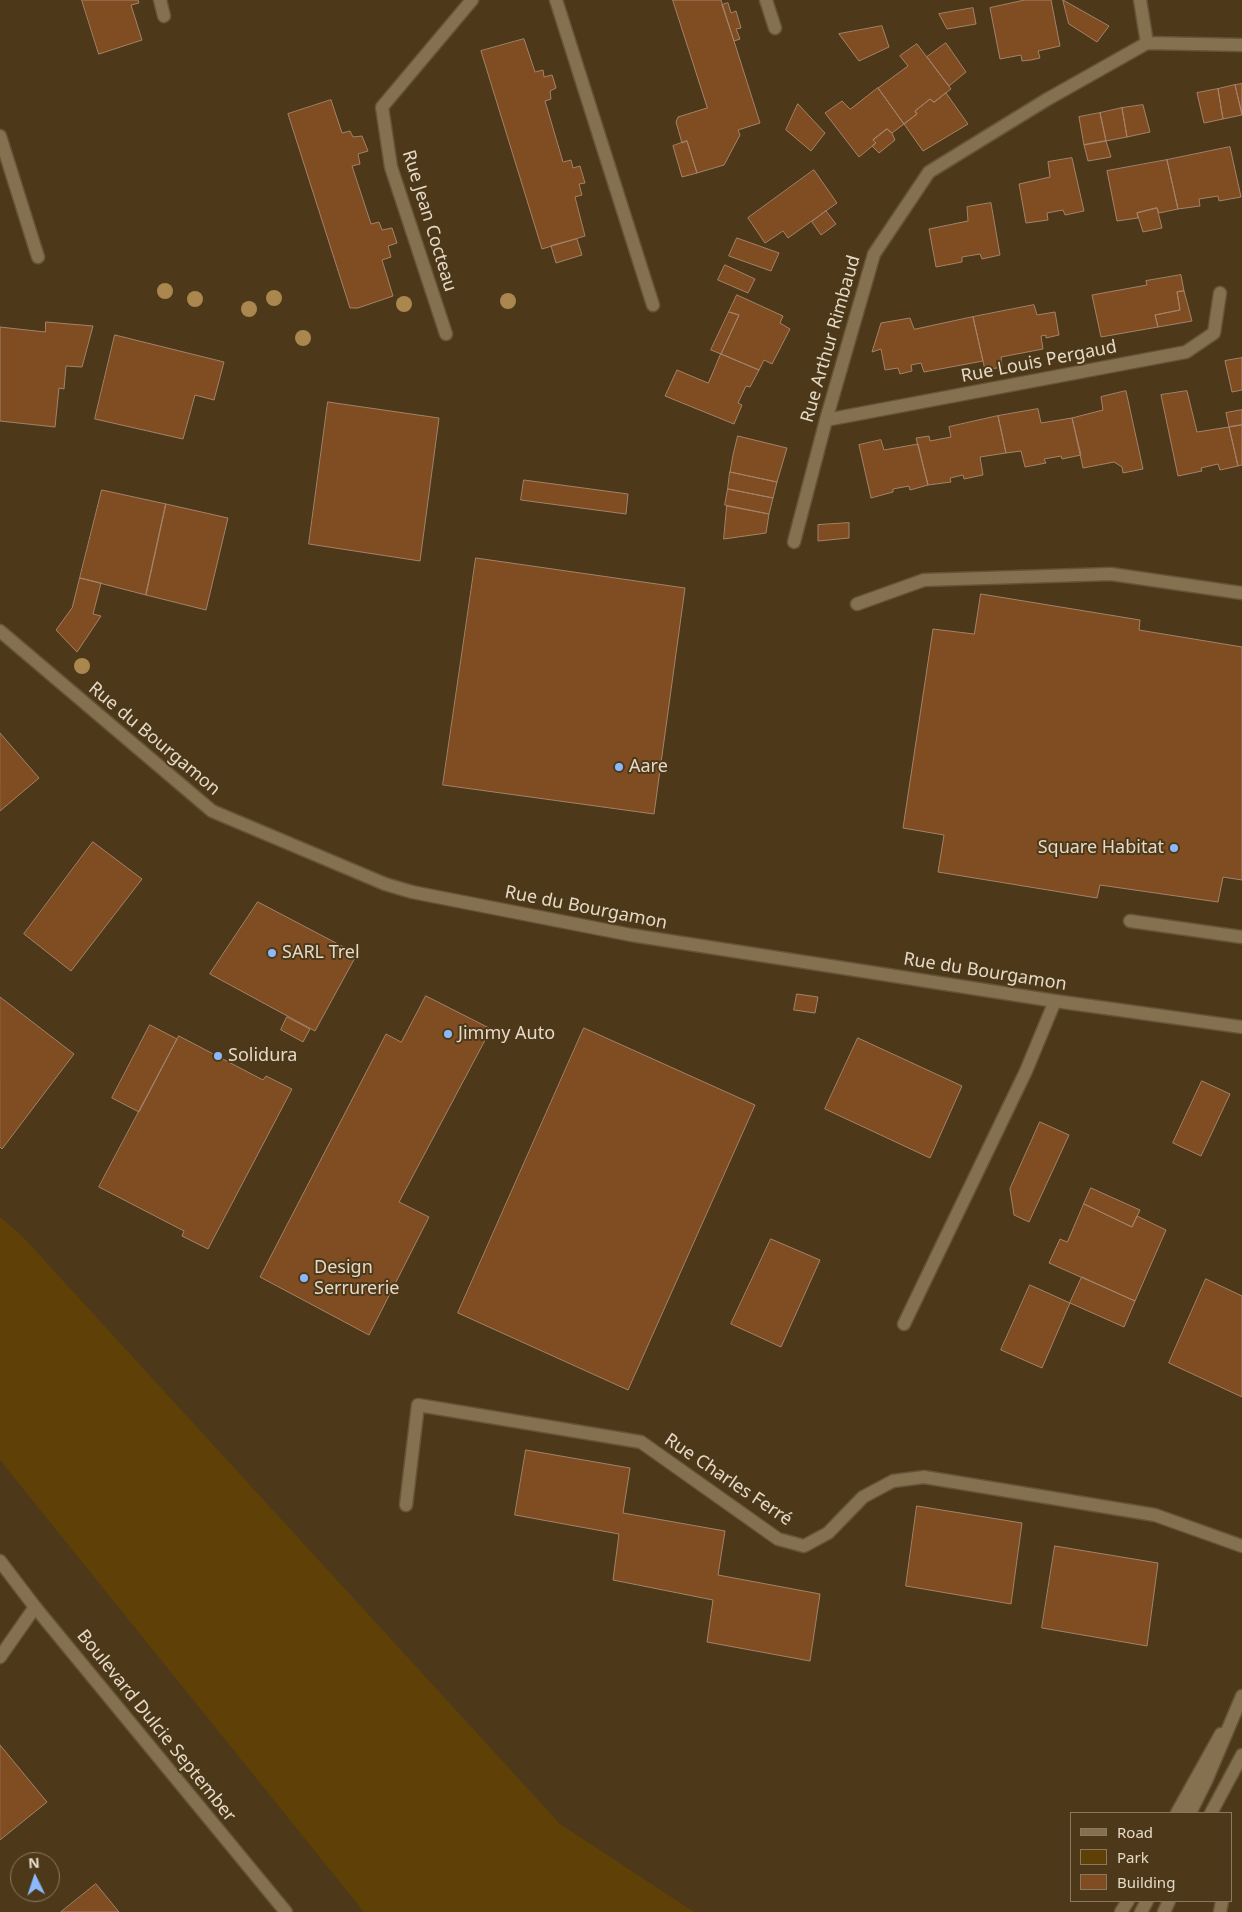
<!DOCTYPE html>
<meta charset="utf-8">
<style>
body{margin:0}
#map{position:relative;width:1242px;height:1912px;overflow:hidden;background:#4d3919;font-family:"Noto Sans",sans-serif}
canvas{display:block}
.legend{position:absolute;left:1070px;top:1812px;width:162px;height:90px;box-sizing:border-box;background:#4d3919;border:1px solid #8a795f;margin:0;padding:6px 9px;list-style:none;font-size:15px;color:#e5d9c8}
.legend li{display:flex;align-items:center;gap:10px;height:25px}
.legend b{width:25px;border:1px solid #8a795f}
.north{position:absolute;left:10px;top:1852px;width:50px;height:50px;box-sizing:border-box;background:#4d3919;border:1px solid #8a795f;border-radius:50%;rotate:356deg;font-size:14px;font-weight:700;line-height:20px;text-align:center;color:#e5d9c8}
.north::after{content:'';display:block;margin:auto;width:18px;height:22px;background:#8cb9fc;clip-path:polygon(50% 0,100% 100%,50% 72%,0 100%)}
</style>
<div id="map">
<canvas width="1242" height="1912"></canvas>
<ul class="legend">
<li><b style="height:6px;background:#85704f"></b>Road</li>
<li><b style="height:14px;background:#5f4108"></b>Park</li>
<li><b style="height:14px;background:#804d22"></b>Building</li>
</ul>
<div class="north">N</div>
</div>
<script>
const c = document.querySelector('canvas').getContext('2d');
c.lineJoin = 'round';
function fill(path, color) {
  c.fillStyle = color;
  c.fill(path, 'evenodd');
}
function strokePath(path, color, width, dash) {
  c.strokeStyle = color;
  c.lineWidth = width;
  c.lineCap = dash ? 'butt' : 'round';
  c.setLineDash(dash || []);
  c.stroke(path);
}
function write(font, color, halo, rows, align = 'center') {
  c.font = font + ' "Noto Sans",sans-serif';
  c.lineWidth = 4;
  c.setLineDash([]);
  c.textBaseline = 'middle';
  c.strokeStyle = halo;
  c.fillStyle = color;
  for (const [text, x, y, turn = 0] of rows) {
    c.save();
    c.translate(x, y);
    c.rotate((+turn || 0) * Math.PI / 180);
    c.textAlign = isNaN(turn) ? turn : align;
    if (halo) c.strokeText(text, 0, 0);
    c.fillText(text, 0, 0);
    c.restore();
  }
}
fill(new Path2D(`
 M 0,1217 L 22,1236 L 560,1824 L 694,1912 L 364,1912 L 0,1460 Z`), '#5f4108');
const building = new Path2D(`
 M 82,0 L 138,0 L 139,3 L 131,5 L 142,40 L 99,54 Z
 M 673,0 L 721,0 L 760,123 L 738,130 L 740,135 L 724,165 L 697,173 L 687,141 L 682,143 L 676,122 L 678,117 L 707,108 Z
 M 1025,0 L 1051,0 L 1060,46 L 1038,51 L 1040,58 L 1031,60 L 1022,61 L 1021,55 L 1000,59 L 990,8 Z
 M 1063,0 L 1109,26 L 1097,42 L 1069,24 Z
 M 728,3 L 731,13 L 736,11 L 741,28 L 736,29 L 740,39 L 734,41 L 722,5 Z
 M 973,8 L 976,24 L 947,29 L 939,14 Z
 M 882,26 L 889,47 L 859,61 L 839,34 Z
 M 524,39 L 535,72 L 543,70 L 544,77 L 552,75 L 554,81 L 556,88 L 550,91 L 551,99 L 545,101 L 563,162 L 571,160 L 573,168 L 580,166 L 585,183 L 579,184 L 582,195 L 575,197 L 585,236 L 542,249 L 481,51 Z
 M 946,43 L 966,72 L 949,86 L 927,57 Z
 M 917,44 L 951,89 L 934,102 L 930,99 L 915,111 L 917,114 L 904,124 L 878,88 L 908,66 L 900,56 Z
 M 1242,84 L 1242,114 L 1235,85 Z
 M 1235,85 L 1242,115 L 1223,119 L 1218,89 Z
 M 878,88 L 904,124 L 892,133 L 887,129 L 873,140 L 876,143 L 859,157 L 825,113 L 842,101 L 850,109 Z
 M 1218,89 L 1223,119 L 1204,123 L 1197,93 Z
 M 946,93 L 968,124 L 923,151 L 904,124 L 917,114 L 915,111 L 930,99 L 934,102 Z
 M 331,100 L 342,133 L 350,131 L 353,137 L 362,136 L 368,151 L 358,154 L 360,164 L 352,166 L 371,224 L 379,222 L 382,230 L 392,228 L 397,243 L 388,246 L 391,257 L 382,260 L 393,296 L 358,308 L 350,308 L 288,114 Z
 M 798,104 L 825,133 L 811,151 L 786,130 Z
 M 1143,105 L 1150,132 L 1127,137 L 1122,108 Z
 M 1122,108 L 1127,137 L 1106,141 L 1100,113 Z
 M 1100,113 L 1106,141 L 1084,145 L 1079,117 Z
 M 887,129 L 892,133 L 895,140 L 879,153 L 872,146 L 876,143 L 873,140 Z
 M 687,141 L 697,173 L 682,177 L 673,146 Z
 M 1106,141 L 1111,157 L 1088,161 L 1084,145 Z
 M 1230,147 L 1241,197 L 1219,201 L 1218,196 L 1199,199 L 1200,206 L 1178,209 L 1167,160 Z
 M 1072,158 L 1084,211 L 1065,215 L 1063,210 L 1047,213 L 1048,220 L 1026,223 L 1019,184 L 1050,177 L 1048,162 Z
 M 1167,160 L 1178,209 L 1159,213 L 1157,208 L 1137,213 L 1138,218 L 1117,221 L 1107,171 Z
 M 814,170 L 837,203 L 788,238 L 783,231 L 765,243 L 748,218 Z
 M 991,203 L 1000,255 L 982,259 L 980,254 L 962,257 L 962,262 L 936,267 L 929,229 L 968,221 L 967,207 Z
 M 1157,208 L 1162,228 L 1143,232 L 1137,213 Z
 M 826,211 L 836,224 L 821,235 L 812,222 Z
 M 737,238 L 779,253 L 771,271 L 729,256 Z
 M 577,239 L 582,255 L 556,263 L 551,246 Z
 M 725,265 L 755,279 L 748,293 L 718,280 Z
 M 1181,275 L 1184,291 L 1177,292 L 1180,310 L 1155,315 L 1158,327 L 1101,337 L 1092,295 L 1147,285 L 1146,281 Z
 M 1184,291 L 1192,321 L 1158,327 L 1155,315 L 1180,310 L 1177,292 Z
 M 737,295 L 783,316 L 780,323 L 790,329 L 772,364 L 764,360 L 759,370 L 721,354 L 739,315 L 729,312 Z
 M 1034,305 L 1037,315 L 1055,312 L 1059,335 L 1046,338 L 1046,335 L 1041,336 L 1043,349 L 1001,357 L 1002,367 L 985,370 L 973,317 Z
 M 729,312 L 739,315 L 721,354 L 711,350 Z
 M 973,317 L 983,361 L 924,372 L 921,363 L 911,365 L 912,371 L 900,374 L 898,368 L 885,370 L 881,349 L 872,352 L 881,323 L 910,318 L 914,329 Z
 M 46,322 L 93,326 L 82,367 L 66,366 L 64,389 L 59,388 L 55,427 L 0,421 L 0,327 L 45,332 Z
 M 115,335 L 224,362 L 214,400 L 195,395 L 183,439 L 95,419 Z
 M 721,354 L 759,370 L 750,387 L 746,386 L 738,403 L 742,405 L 734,424 L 665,396 L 677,370 L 708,383 Z
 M 1242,358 L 1242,390 L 1232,392 L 1225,361 Z
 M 1126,391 L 1143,469 L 1123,473 L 1122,467 L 1114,462 L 1083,468 L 1072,418 L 1103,410 L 1101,397 Z
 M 1187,391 L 1197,432 L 1229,427 L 1238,466 L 1220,470 L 1218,464 L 1201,468 L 1202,471 L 1178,476 L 1161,395 Z
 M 328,402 L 439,418 L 420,561 L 309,544 Z
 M 1038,409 L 1041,423 L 1072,418 L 1081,455 L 1062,459 L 1061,456 L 1044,459 L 1046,463 L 1025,467 L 1021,451 L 1006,453 L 998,416 Z
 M 1242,410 L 1242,425 L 1229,427 L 1226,413 Z
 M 998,416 L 1006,453 L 980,457 L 983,475 L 964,479 L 963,475 L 950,478 L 951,482 L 928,485 L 916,438 L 929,436 L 930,441 L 951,437 L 949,427 Z
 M 1242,425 L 1242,465 L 1238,466 L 1229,427 Z
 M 738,436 L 787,448 L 777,482 L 730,472 L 733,455 Z
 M 881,440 L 884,450 L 918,444 L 928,485 L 910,490 L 909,486 L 893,489 L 893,492 L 871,498 L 859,445 Z
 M 730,472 L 777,482 L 773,498 L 728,489 Z
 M 524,480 L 628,494 L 626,514 L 521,500 Z
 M 728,489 L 773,498 L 769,514 L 725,505 Z
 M 102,490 L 166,504 L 146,595 L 80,578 Z
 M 166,504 L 228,518 L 206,610 L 146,595 Z
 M 727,506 L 769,514 L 766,533 L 724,539 Z
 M 849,523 L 849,538 L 818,541 L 818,525 Z
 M 476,558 L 685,588 L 654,814 L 443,785 Z
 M 80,578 L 101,583 L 93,614 L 101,616 L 77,652 L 56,630 L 72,608 Z
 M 981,594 L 1140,620 L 1139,630 L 1242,647 L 1242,880 L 1223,877 L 1218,902 L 1100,885 L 1097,898 L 938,872 L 944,835 L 903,828 L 933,629 L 974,634 Z
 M 0,733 L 39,778 L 0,811 Z
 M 93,842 L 142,879 L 71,971 L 24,934 Z
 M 258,902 L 357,954 L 315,1031 L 210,974 Z
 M 797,994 L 818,997 L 815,1013 L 794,1010 Z
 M 426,996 L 491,1029 L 399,1202 L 429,1217 L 369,1335 L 260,1277 L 386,1034 L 401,1042 Z
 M 0,997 L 74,1054 L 2,1149 L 0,1147 Z
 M 287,1017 L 310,1029 L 303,1042 L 281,1030 Z
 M 150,1025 L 177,1039 L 139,1112 L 112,1098 Z
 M 584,1028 L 755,1105 L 628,1390 L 458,1313 Z
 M 179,1036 L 263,1080 L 266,1076 L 292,1089 L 208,1249 L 182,1236 L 184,1231 L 99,1187 Z
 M 858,1038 L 962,1086 L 930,1158 L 825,1109 Z
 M 1202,1081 L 1230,1094 L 1201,1156 L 1173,1143 Z
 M 1040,1122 L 1069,1135 L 1029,1222 L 1014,1215 L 1010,1189 Z
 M 1091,1188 L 1140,1210 L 1132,1227 L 1084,1204 Z
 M 1084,1204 L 1132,1227 L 1137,1216 L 1166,1230 L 1135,1301 L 1049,1263 L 1060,1239 L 1067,1242 Z
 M 771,1239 L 820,1260 L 781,1347 L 731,1324 Z
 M 1082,1277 L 1135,1301 L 1124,1327 L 1070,1303 Z
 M 1206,1279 L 1242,1296 L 1242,1397 L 1169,1363 Z
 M 1030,1285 L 1070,1303 L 1042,1368 L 1001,1350 Z
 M 526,1450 L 630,1468 L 623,1513 L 725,1531 L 718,1575 L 820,1594 L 810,1661 L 707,1642 L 713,1600 L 613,1580 L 619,1534 L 515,1515 Z
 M 917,1506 L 1022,1523 L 1011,1604 L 906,1586 Z
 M 1055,1546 L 1158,1563 L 1147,1646 L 1042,1628 Z
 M 0,1745 L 47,1802 L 0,1840 Z
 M 96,1884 L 119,1912 L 61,1912 Z`);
fill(building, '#804d22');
strokePath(building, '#a38269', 1);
const service = new Path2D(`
 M 857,604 L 924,580 L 1111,574 L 1242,593
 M 1130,921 L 1242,937
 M 904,1324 L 1026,1071 L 1055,1001
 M 1177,1813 L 1221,1734
 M 1121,1912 L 1128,1901
 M 1220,1912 L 1222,1901`);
const minor = new Path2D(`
 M 160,0 L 164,16
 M 556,0 L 653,305
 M 766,0 L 775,28
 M 1140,0 L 1147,43 L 1242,45
 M 0,136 L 38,257
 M 446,334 L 391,167 L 382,107 L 472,0
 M 826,420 L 1186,352 L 1214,333 L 1220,293
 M 794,542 L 826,420 L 874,254 L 929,172 L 1046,100 L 1147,43
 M 0,631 L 212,811 L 385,884 L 412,892 L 631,935 L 1055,1001 L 1242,1027
 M 406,1505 L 418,1405 L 641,1442 L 778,1539 L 804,1546 L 828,1533 L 863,1497 L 893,1481 L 924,1477 L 1155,1515 L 1242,1546
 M 0,1657 L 35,1607`);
const secondary = new Path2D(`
 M 0,1561 L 35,1607 L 286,1912
 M 1190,1813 L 1206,1781 L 1242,1696
 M 1211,1813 L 1242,1755
 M 1141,1912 L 1147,1901
 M 1164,1912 L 1169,1901`);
strokePath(service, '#645438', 15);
strokePath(minor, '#645438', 15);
strokePath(secondary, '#645438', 15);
strokePath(service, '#85704f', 12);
strokePath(minor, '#85704f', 12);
strokePath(secondary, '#85704f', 12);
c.fillStyle = '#aa874f';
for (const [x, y] of [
 [165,291],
 [274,298],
 [195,299],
 [508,301],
 [404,304],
 [249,309],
 [303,338],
 [82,666]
]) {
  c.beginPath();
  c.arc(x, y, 8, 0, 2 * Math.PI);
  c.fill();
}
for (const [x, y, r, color] of [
 [619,767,5,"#8cb9fc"],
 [1174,848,5,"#8cb9fc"],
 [272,953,5,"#8cb9fc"],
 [448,1034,5,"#8cb9fc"],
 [218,1056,5,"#8cb9fc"],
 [304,1278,5,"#8cb9fc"]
]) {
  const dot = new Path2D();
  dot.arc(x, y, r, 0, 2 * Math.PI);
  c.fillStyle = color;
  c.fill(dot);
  strokePath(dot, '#4d3919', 2);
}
write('18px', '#e5d9c8', '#4d3919', [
 ["Rue Jean Cocteau",429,221,73],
 ["Rue Arthur Rimbaud",831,339,-74],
 ["Rue Louis Pergaud",1039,362,-11],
 ["Rue du Bourgamon",154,739,40],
 ["Rue du Bourgamon",586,908,11],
 ["Rue du Bourgamon",985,972,9],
 ["Rue Charles Ferré",728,1480,34],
 ["Boulevard Dulcie September",156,1726,51]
]);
write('18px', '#e5d9c8', '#4d3919', [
 ["Aare",629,767],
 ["Square Habitat",1164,848,"right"],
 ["SARL Trel",282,953],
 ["Jimmy Auto",458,1034],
 ["Solidura",228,1056],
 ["Design",314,1268],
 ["Serrurerie",314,1289]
], 'left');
</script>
